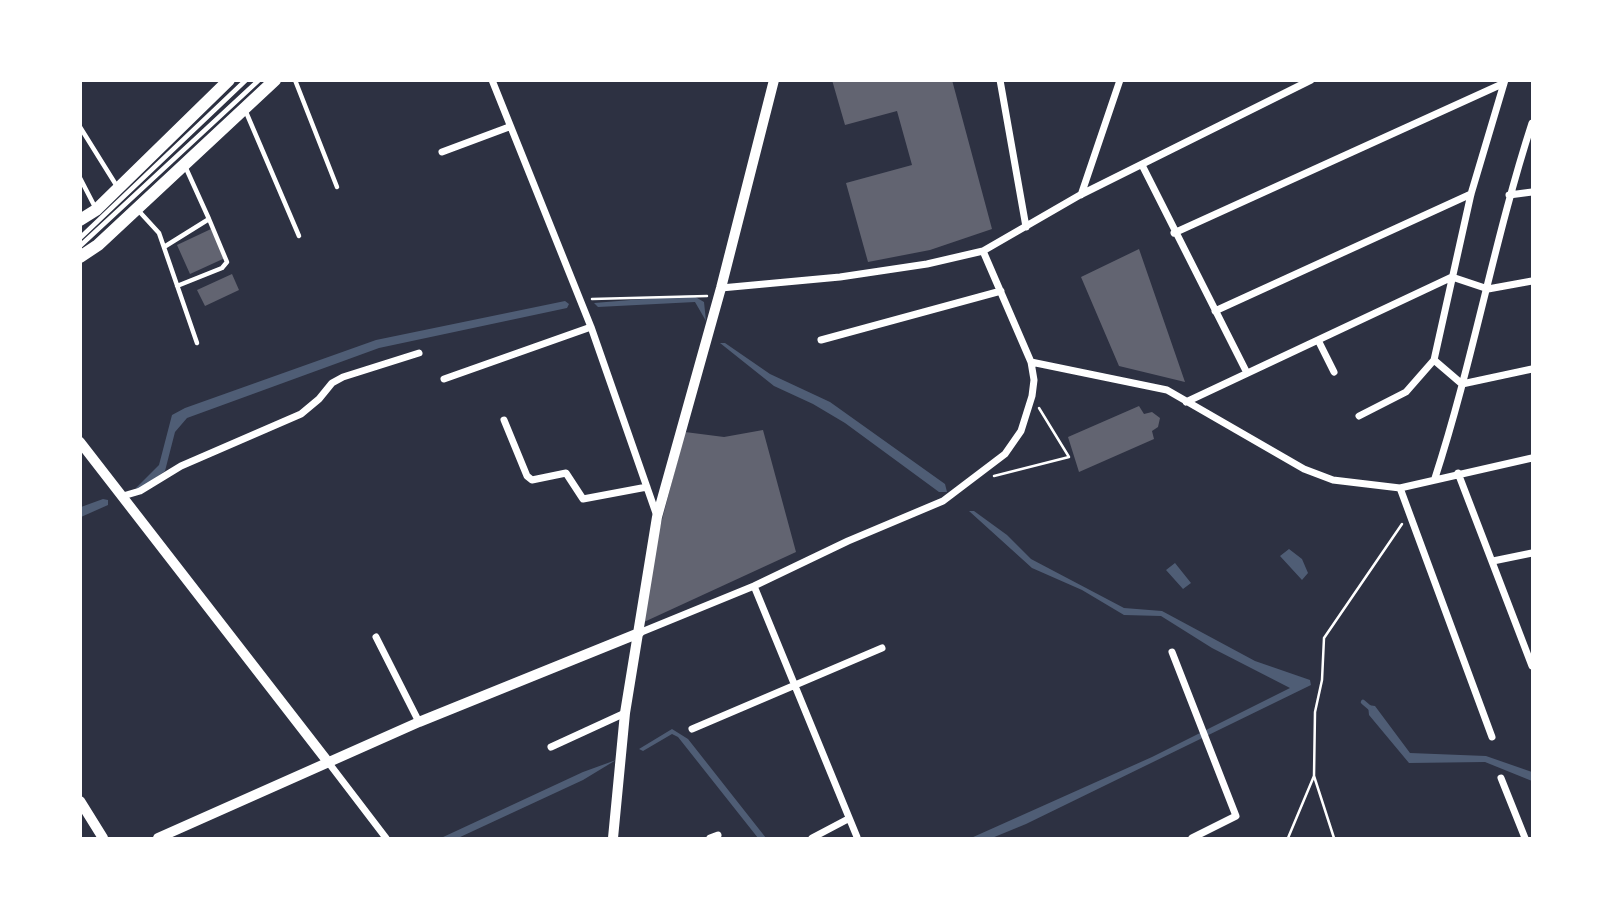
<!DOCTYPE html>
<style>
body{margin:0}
#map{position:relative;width:1613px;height:919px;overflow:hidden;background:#2d3142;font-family:"Source Serif 4",serif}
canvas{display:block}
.frame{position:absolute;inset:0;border:82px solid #fff;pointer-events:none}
</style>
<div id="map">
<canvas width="1613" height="919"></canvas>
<div class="frame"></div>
</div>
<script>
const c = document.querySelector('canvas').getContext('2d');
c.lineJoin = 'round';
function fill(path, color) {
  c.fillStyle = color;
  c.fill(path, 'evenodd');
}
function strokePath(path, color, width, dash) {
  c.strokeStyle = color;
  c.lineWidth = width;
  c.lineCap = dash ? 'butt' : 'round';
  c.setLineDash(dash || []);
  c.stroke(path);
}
fill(new Path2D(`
 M 692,295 L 704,302 L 706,321 L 695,302 L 598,307 L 594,303 Z
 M 565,301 L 569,304 L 567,308 L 379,348 L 187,418 L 175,432 L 165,471 L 139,490 L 136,488 L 159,465 L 172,415 L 185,408 L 376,340 Z
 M 720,343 L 725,343 L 770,374 L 830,402 L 945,484 L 947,492 L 939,492 L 845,423 L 813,404 L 774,386 Z
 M 103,499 L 108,500 L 108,505 L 81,517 L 81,507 Z
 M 969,511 L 974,511 L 1007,535 L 1031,559 L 1124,608 L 1162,611 L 1255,661 L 1310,680 L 1311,685 L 1026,824 L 992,838 L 971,838 L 1152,757 L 1290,688 L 1212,648 L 1161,616 L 1124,615 L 1082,590 L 1032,568 Z
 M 1289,549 L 1302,559 L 1308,573 L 1302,580 L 1280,556 Z
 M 1175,563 L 1191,583 L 1183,589 L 1166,570 Z
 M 1368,705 L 1375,706 L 1410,753 L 1486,756 L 1532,772 L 1532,781 L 1485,762 L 1409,763 L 1369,715 Z
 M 672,729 L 688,739 L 766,838 L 758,838 L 678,737 L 672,734 L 643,751 L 639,749 Z
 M 616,760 L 583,780 L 458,838 L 441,838 L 583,772 Z`), '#4f5d75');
strokePath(new Path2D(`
 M 1363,702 L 1370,708`), '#4f5d75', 4.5);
fill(new Path2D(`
 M 832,80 L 952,80 L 992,229 L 930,250 L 868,262 L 846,183 L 912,165 L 897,111 L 845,125 Z
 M 211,229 L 225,258 L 190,274 L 177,245 Z
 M 1139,249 L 1185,382 L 1119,366 L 1081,277 Z
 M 232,274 L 239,290 L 205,306 L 197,290 Z
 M 1139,406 L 1144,414 L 1152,412 L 1160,418 L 1158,427 L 1152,431 L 1154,439 L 1079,472 L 1068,437 Z
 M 763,430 L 796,552 L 644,622 L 659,531 L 685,432 L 724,437 Z`), '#626471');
strokePath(new Path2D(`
 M 592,299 L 707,296
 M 994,476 L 1069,457 L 1039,408
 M 1288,838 L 1314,776
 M 1334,838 L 1314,776 L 1315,712 L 1322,680 L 1324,638 L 1402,524`), '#fff', 2.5);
strokePath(new Path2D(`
 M 295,80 L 337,187
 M 246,112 L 299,236
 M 80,127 L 118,188
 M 80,178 L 96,209
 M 137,209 L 159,233 L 197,343
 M 80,238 L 246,80
 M 80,246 L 259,80
 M 164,247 L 209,219 L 185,166
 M 177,286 L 222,268 L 227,262 L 209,219`), '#fff', 4.5);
strokePath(new Path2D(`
 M 492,80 L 591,327 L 657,516
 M 1000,80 L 1026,227
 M 442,152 L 509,127
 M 1142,165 L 1247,373
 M 1081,195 L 1120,80
 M 1509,195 L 1532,192
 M 1174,233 L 1502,84
 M 721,288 L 840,277 L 927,264 L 983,251 L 1080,195 L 1311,80
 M 1215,311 L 1471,194
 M 821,340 L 1001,291
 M 1318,340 L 1334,372
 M 1434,360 L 1462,384 L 1532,369
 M 1031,362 L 1167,390 L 1304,469 L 1333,480 L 1400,488 L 1532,458
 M 444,379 L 591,327
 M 1186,402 L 1452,277 L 1488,289 L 1532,281
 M 1359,416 L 1406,392 L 1434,360 L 1471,194 L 1505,80
 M 504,420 L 527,476 L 532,480 L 566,473 L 583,499 L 647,487
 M 1458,473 L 1532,666
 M 1435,478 C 1473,361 1494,240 1532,123
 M 1400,488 L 1492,737
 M 123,496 L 140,491 L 181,466 L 301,414 L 319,399 L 332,383 L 343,377 L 419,353
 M 1493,561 L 1532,553
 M 754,586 L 857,837
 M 639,633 L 754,586 L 848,541 L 943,501 L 1005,454 L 1021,431 L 1032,396 L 1034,380 L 1031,362 L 983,251
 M 376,637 L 419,722
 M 1172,652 L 1236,816 L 1192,838
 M 692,729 L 882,648
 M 551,747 L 625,713
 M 328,762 L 386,838
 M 1501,778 L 1525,838
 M 710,838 L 718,835
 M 812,838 L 848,819`), '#fff', 7);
strokePath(new Path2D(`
 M 80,442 L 328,762
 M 158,838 L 419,722 L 639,633
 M 613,838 L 625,713 L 657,517 L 721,288 L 774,80`), '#fff', 10);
strokePath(new Path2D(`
 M 80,801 L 103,838`), '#fff', 10);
strokePath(new Path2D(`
 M 80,220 L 96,210 L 229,80
 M 80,257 L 98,245 L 275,80`), '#fff', 12);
</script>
